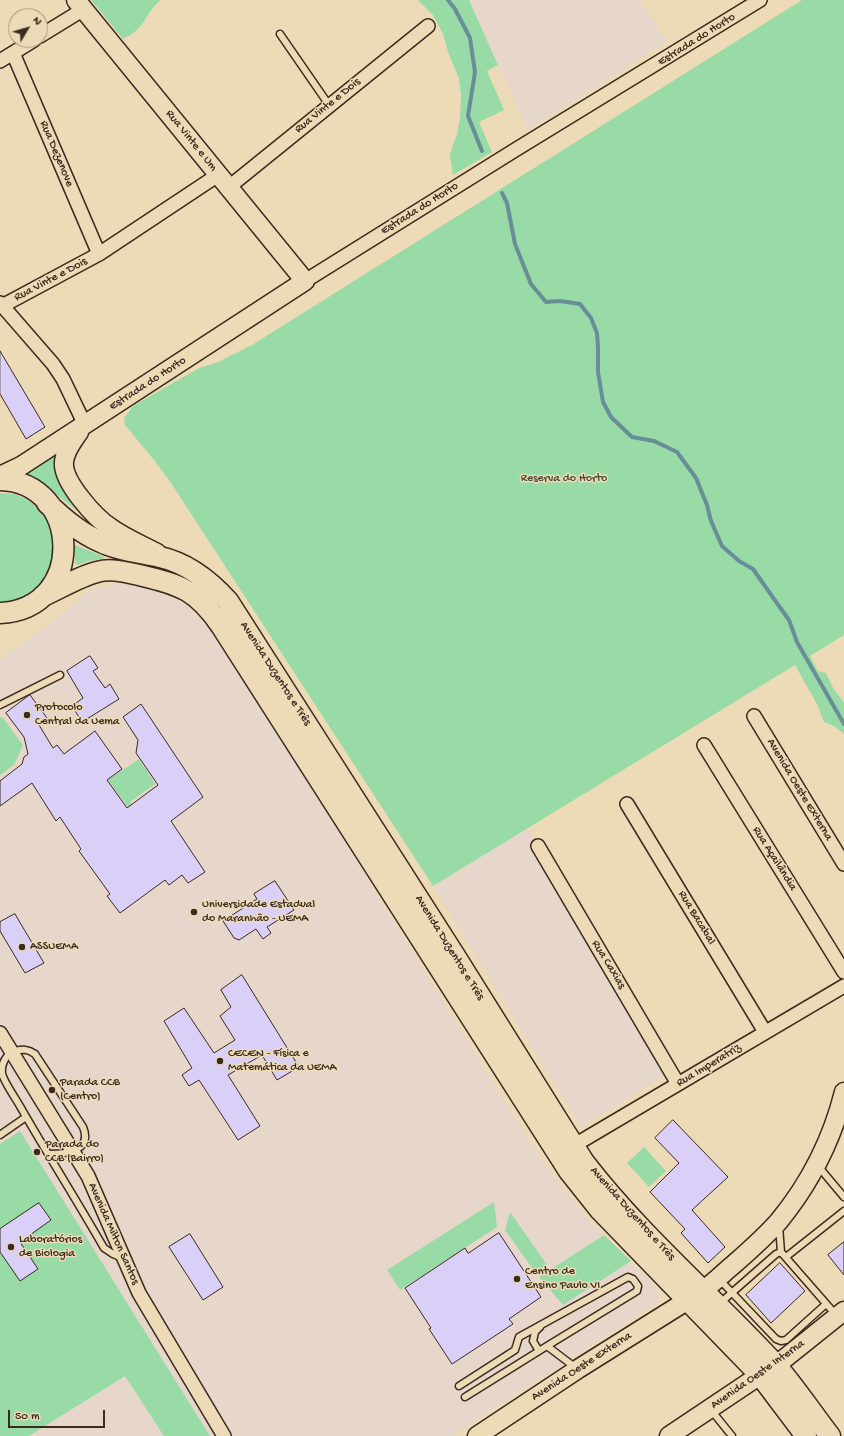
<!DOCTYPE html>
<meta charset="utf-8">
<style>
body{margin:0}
#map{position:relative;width:844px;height:1436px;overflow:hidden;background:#eddbb8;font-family:"Gochi Hand",sans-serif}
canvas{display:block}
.north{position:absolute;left:8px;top:8px;width:40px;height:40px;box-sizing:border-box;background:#eddbb8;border:1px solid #a6947a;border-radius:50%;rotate:52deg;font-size:11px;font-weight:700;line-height:16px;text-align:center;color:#3b2a1e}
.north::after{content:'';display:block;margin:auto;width:14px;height:18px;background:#3b2a1e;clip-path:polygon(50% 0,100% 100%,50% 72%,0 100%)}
.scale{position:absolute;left:8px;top:1410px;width:97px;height:18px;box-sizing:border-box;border:2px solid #3b2a1e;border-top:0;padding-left:5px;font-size:12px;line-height:14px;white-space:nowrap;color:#3b2a1e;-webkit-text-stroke:3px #eddbb8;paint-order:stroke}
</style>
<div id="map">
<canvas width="844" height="1436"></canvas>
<div class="north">N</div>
<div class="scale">50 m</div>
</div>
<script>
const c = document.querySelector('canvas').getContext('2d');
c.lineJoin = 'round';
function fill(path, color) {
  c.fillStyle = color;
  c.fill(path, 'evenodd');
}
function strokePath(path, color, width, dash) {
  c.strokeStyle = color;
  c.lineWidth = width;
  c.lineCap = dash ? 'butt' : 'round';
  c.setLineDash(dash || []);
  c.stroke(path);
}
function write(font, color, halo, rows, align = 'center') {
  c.font = font + ' "Gochi Hand",sans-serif';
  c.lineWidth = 3;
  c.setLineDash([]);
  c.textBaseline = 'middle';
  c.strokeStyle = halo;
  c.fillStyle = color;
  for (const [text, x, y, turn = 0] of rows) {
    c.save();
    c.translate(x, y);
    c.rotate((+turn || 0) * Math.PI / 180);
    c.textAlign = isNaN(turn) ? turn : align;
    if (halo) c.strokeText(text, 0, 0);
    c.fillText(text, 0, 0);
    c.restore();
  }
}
fill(new Path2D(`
 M 469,0 L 640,0 L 667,42 L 528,130 Z
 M 122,583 L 150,588 L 182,602 L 212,627 L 544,1164 L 594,1226 L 661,1292 L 659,1302 L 452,1436 L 0,1436 L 0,659 L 48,625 L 91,589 Z
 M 528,828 L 676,1069 L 581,1127 L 433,886 Z`), '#e7d7cb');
fill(new Path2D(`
 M 91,0 L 161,0 C 145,12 146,29 123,39 Z
 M 418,0 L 469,0 L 498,65 L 487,71 L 504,110 L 479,122 L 492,152 L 453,175 L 450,156 L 452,147 L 457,135 L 460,118 L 461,96 L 459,79 L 448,52 L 443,34 L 433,15 Z
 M 802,0 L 844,0 L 844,635 L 810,656 L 818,671 L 826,673 L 832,686 L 844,703 L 844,734 L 834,726 L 824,722 L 817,704 L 795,665 L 433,886 L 171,483 L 154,460 L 125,425 L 124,418 L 133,406 L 199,368 L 216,363 L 252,345 Z
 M 58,449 L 86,516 L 85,517 L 43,484 L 21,473 Z
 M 0,493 L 14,494 L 24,498 L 34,504 L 42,511 L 49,519 L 58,549 L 44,588 L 0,608 Z
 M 75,545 L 103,556 L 105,558 L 89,561 L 78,565 L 75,563 L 74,547 Z
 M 0,717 L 3,718 L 23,745 L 14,765 L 0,775 Z
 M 139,759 L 155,784 L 130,802 L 142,819 L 142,826 L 108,780 Z
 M 20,1131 L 210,1436 L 164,1436 L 125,1376 L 29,1436 L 0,1436 L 0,1144 Z
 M 644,1147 L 666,1171 L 649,1187 L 627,1163 Z
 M 494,1202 L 497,1227 L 400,1290 L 387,1270 Z
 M 510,1212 L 547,1265 L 535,1272 L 505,1230 Z
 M 604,1235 L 631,1261 L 563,1305 L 539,1277 Z`), '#98dba6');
strokePath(new Path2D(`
 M 448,0 L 455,9 L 470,38 L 475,72 L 468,116 L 482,151
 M 502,193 L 507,203 L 515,244 L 531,284 L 546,302 L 560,301 L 580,304 L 591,318 L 597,333 L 598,347 L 598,372 L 603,402 L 611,417 L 632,437 L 654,441 L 677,452 L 696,478 L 707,505 L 711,521 L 722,546 L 739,561 L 753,569 L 774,599 L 789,620 L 797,642 L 844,724`), '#688e97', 4);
const building = new Path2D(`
 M 0,351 L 45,427 L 26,439 L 0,394 Z
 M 90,656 L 98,668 L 93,671 L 105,688 L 110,684 L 119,699 L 82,722 L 72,706 L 83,698 L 67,671 Z
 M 30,695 L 47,718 L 39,725 L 53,748 L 57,745 L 64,754 L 95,731 L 122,769 L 107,780 L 127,808 L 158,785 L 136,753 L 138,740 L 123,717 L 141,704 L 203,797 L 171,821 L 205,872 L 188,883 L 182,875 L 169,885 L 165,880 L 120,913 L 107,896 L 110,894 L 79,851 L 81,849 L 60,817 L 56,821 L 32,783 L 0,806 L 0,781 L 22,764 L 24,757 L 28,754 L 24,737 L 6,713 Z
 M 275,881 L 294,910 L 267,927 L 271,933 L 263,939 L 256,929 L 239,940 L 234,938 L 223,921 L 257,899 L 254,894 Z
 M 15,914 L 44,963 L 25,973 L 0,931 L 0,922 Z
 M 242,975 L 299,1067 L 277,1080 L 262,1055 L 228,1075 L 260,1126 L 238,1140 L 199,1080 L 189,1086 L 182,1075 L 192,1068 L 164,1021 L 184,1008 L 214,1053 L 235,1040 L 220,1016 L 231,1007 L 221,990 Z
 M 673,1120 L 728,1177 L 692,1210 L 725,1247 L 708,1263 L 681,1233 L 685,1229 L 650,1192 L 679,1163 L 655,1138 Z
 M 39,1203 L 51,1220 L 20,1242 L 38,1269 L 20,1281 L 0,1252 L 0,1229 Z
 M 499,1233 L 541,1297 L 509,1319 L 513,1324 L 452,1364 L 429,1329 L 431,1328 L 405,1288 L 465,1248 L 468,1253 Z
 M 190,1234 L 223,1287 L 203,1300 L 169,1247 Z
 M 844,1242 L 844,1275 L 828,1255 Z
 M 780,1263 L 805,1291 L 771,1323 L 746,1295 Z`);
fill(building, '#d9cff7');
strokePath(building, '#3b2a1e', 1);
const lane = new Path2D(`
 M 280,34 L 329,105
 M 0,705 L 60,675
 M 0,1135 L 26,1117
 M 49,1154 C 66,1154 93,1151 83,1127 L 35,1054 C 28,1049 23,1049 15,1051 C 6,1054 1,1064 2,1073 C 3,1081 17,1100 21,1108 C 48,1155 77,1201 104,1248 L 113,1254 L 122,1258
 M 818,1166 L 844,1197
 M 779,1226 L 781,1252
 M 786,1257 L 844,1211
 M 719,1279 L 776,1339 L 781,1341 L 786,1340 L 826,1304
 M 719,1304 L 776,1254 L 781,1252 L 836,1315
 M 539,1351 L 533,1341 L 535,1332 L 540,1327
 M 459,1386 L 515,1350 L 519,1337 L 628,1277 L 633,1279 L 638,1286 L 637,1291 L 547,1346 L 576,1368
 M 465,1397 L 547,1346
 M 711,1410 L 732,1436`);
const street = new Path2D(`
 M 40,36 L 84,9
 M 13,53 L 99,254
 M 0,61 L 34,40
 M 229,187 L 428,26
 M 305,281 L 515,150 L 760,0
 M 0,303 L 53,364 L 63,379 L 85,425
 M 2,306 L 99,254 L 218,175
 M 754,716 L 844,864
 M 704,745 L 844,972
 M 627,804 L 765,1032
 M 538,846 L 678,1084
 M 0,1033 L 88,1176 L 139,1293 L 224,1436
 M 573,1146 L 844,986`);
const secondary = new Path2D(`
 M 79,432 C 73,441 65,450 64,462 C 62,481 95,518 111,528 C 125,538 142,545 157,553
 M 0,476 L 21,466 L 305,281 L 76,0
 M 703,1290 C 714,1283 723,1273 733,1265 C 749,1251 765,1237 779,1221 C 810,1183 832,1140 844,1092
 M 477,1436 L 578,1369 L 688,1300
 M 669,1436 L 784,1359 L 844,1311`);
const primary = new Path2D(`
 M 0,480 C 82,482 87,609 0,613
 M 47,503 C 63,518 80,533 101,542 C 119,551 140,552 160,557 C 187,563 209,580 228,601 L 455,956 L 584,1162 C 640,1235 712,1296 774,1363 C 794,1385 812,1413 830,1436
 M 43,596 C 59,589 80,576 97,572 C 111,568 125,572 139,575 C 181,585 197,590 222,627 L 569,1171 L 600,1210 L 760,1375 L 806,1436`);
strokePath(lane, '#3b2a1e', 9);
strokePath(street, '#3b2a1e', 16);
strokePath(secondary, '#3b2a1e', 21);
strokePath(primary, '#3b2a1e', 23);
strokePath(lane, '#eddbb8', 6);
strokePath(street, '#eddbb8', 13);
strokePath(secondary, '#eddbb8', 18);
strokePath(primary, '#eddbb8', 20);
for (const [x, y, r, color] of [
 [27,715,4,"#3b2a1e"],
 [194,912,4,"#3b2a1e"],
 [22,947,4,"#3b2a1e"],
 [220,1061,4,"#3b2a1e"],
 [52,1090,4,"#3b2a1e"],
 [37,1152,4,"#3b2a1e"],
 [11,1247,4,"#3b2a1e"],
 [517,1279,4,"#3b2a1e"]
]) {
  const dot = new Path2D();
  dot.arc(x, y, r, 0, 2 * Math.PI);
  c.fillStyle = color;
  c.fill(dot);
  strokePath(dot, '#eddbb8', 1.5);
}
write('12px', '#3b2a1e', '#eddbb8', [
 ["Estrada do Horto",697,40,-32],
 ["Rua Vinte e Dois",328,106,-39],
 ["Rua Vinte e Um",191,141,51],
 ["Rua Dezenove",56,154,67],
 ["Estrada do Horto",420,209,-32],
 ["Rua Vinte e Dois",51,280,-28],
 ["Estrada do Horto",148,384,-33],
 ["Avenida Duzentos e Três",275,674,57],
 ["Avenida Oeste Externa",799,790,59],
 ["Rua Açailândia",774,859,58],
 ["Rua Bacabal",696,918,59],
 ["Avenida Duzentos e Três",449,948,58],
 ["Rua Caxias",608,965,59],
 ["Rua Imperatriz",709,1066,-31],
 ["Avenida Duzentos e Três",632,1214,48],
 ["Avenida Milton Santos",113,1234,66],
 ["Avenida Oeste Externa",582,1367,-33],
 ["Avenida Oeste Interna",758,1375,-35]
]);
write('12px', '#494532', '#eddbb8', [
 ["Reserva do Horto",564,479]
]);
write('12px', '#3b2a1e', '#eddbb8', [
 ["Protocolo",35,708],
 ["Central da Uema",35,722],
 ["Universidade Estadual",202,905],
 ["do Maranhão - UEMA",202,919],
 ["ASSUEMA",30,947],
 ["CECEN - Física e",228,1054],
 ["Matemática da UEMA",228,1068],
 ["Parada CCB",60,1083],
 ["(Centro)",60,1097],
 ["Parada do",45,1145],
 ["CCB (Bairro)",45,1159],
 ["Laboratórios",19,1240],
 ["de Biologia",19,1254],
 ["Centro de",525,1272],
 ["Ensino Paulo VI",525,1286]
], 'left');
</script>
